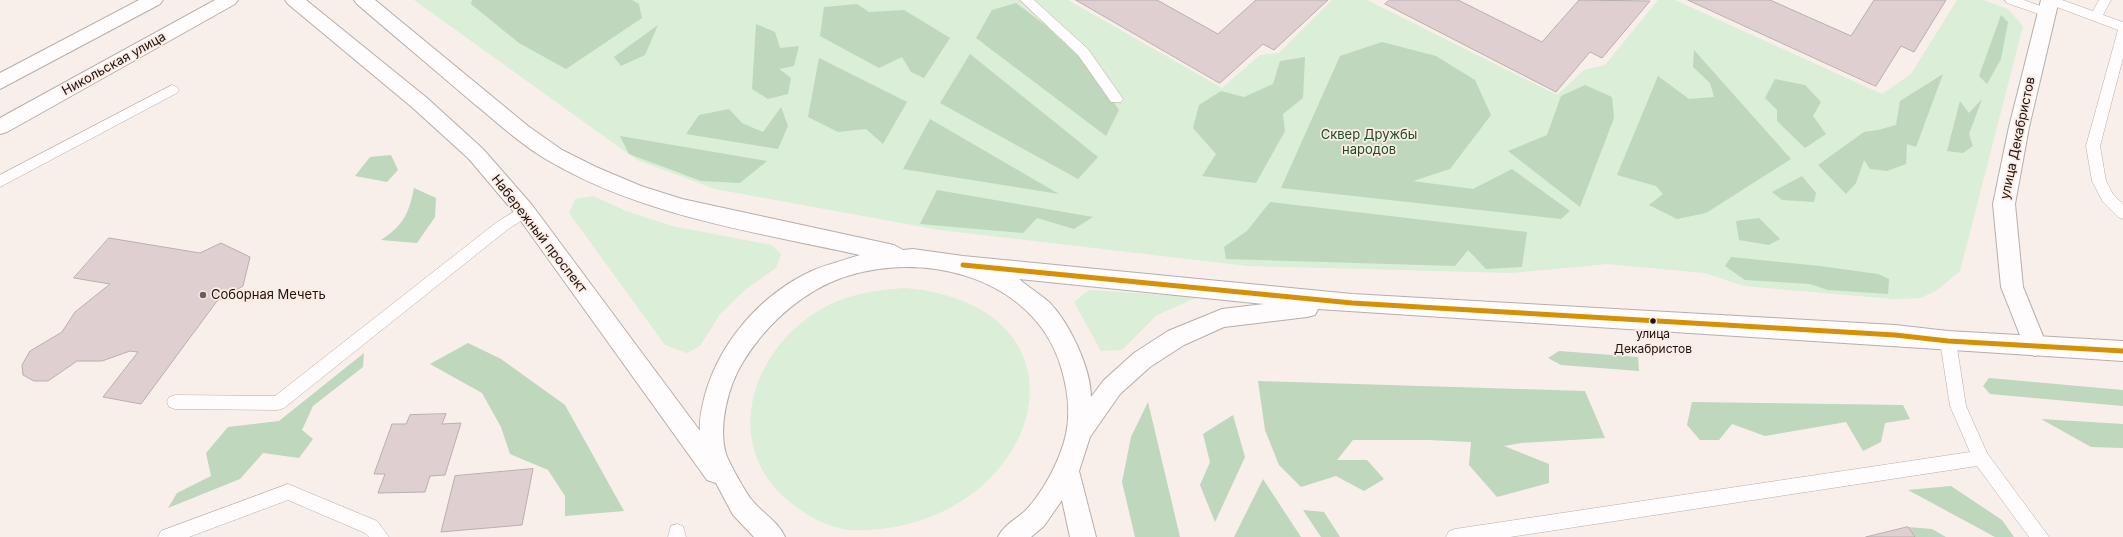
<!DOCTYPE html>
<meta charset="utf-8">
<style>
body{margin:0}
canvas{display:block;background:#f8eeea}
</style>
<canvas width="2123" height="537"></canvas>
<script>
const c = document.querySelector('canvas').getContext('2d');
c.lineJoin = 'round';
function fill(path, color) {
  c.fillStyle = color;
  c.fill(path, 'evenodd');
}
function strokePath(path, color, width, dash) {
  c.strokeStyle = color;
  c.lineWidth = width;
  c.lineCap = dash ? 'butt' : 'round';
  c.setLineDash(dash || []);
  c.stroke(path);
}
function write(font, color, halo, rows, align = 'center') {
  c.font = font + ' Inter,sans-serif';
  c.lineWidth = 3.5;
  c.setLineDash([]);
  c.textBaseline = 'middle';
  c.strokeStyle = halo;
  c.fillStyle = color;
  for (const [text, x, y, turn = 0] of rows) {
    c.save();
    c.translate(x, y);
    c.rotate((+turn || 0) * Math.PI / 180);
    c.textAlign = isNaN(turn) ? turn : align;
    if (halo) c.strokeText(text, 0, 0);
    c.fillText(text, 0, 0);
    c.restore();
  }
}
fill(new Path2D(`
 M 414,0 L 1068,0 L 1222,88 L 1260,55 L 1279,53 L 1332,0 L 1367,0 L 1557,95 L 1584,70 L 1605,65 L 1658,0 L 1675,0 L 1882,94 L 1911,74 L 1957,0 L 1983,0 L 2008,9 L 2023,26 L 1960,271 L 1937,290 L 1921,298 L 1893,299 L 1744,286 L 1705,273 L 1607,264 L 1512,273 L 1248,266 L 940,230 L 715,189 L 637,160 Z
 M 593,196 L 626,211 L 672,226 L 771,245 L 781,254 L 776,268 L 746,289 L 720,314 L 700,346 L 687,353 L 665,345 L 569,213 L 575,199 Z
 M 905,288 C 1113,307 1038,537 849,530 C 827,527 807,516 790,502 C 717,443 754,342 829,305 C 853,293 878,290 905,288 Z
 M 1089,290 L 1198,297 L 1157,315 L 1122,350 L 1101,351 L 1074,302 Z`), '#dbeed8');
fill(new Path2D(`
 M 472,0 L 632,0 L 639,4 L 642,18 L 566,69 L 519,43 L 471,4 Z
 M 1016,3 L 1045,25 L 1085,62 L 1119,110 L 1106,136 L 976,38 L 992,10 Z
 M 857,4 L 869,12 L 904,10 L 950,38 L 924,78 L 911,72 L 902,57 L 879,68 L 820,36 L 824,7 Z
 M 2001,15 L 2008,22 L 2001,59 L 1987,84 L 1979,76 Z
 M 756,24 L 775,32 L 780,48 L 799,46 L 794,66 L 779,69 L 791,78 L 788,94 L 768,99 L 752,89 Z
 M 658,25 L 645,55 L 621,66 L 614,57 Z
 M 1382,42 L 1436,56 L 1475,80 L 1491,115 L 1450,169 L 1413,181 L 1473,189 L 1512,169 L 1570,211 L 1561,219 L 1281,188 L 1340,56 Z
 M 1694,50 L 1791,159 L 1706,213 L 1677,219 L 1649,205 L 1663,194 L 1656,186 L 1617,175 L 1658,76 L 1689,99 L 1714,97 L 1710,83 L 1693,67 Z
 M 970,54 L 1098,157 L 1078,179 L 940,103 Z
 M 1305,57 L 1303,98 L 1283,114 L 1285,131 L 1256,183 L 1202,176 L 1216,154 L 1193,128 L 1199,105 L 1221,91 L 1244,97 L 1273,84 L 1280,61 Z
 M 819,58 L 907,102 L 883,144 L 866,129 L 838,132 L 808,117 Z
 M 1943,74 L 1916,147 L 1907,144 L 1906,164 L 1887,171 L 1870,169 L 1864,160 L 1856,183 L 1846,194 L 1818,165 L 1864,132 L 1878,130 L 1896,125 L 1900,101 Z
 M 1775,79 L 1805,85 L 1821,102 L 1813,116 L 1826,134 L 1805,148 L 1777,121 L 1777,110 L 1765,98 Z
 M 1585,85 L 1612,97 L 1614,118 L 1580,207 L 1508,151 L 1547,135 L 1561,96 Z
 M 1982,99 L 1969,134 L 1973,146 L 1963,153 L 1947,151 L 1960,101 L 1969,113 Z
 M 781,107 L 788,126 L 778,149 L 686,134 L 699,115 L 729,109 L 742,123 L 763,132 Z
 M 930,119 L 1059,194 L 903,169 Z
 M 620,136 L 767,161 L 740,183 L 701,181 L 629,154 Z
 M 391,155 L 398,170 L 387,182 L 355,176 L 370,157 Z
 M 1802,176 L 1816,193 L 1814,202 L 1782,200 L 1772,192 Z
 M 414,188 L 436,198 L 435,217 L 417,243 L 381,240 C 404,225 409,213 414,188 Z
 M 937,190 L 1093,217 L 1074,229 L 1037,218 L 1023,233 L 920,224 Z
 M 1270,202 L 1527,232 L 1522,267 L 1486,269 L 1468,250 L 1455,266 L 1226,259 L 1224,247 L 1247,231 Z
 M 1759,218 L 1780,239 L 1769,245 L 1739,240 L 1736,221 Z
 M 1731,257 L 1820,266 L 1878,274 L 1889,279 L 1888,294 L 1828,290 L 1810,284 L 1745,280 L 1725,266 Z
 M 468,343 L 501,359 L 565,405 L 624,511 L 565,516 L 565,496 L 548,470 L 510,454 L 501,427 L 482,393 L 430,364 Z
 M 1559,351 L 1638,357 L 1639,371 L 1561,365 L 1548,358 Z
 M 364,353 L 363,367 L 313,406 L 302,430 L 313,439 L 299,458 L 263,453 L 240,479 L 168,508 L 177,493 L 211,476 L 206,453 L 228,427 L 279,421 Z
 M 1989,378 L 2123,390 L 2123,406 L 1990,394 L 1983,386 Z
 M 1258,381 L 1585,391 L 1605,438 L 1521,443 L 1504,446 L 1549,464 L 1549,483 L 1497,497 L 1469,465 L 1471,442 L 1428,440 L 1353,440 L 1337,460 L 1367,460 L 1384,479 L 1364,491 L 1336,476 L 1301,487 L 1279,465 L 1265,430 Z
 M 1148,402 L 1180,537 L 1135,537 L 1122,482 L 1131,437 Z
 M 1692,402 L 1903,405 L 1910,419 L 1885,423 L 1881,442 L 1863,451 L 1846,422 L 1765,436 L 1732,424 L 1719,440 L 1700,440 L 1687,425 Z
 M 1233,415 L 1245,457 L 1215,522 L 1200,485 L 1210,462 L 1203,434 Z
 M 2041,419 L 2123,424 L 2123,448 L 2091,447 Z
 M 1263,479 L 1301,537 L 1234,537 Z
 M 1951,486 L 2002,520 L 2014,537 L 1995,537 L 1908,490 Z
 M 1303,510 L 1324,512 L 1340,537 L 1321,537 Z
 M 1908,527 L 1932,529 L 1946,537 L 1915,537 Z`), '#bed7bd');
const building = new Path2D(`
 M 1076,0 L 1157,0 L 1218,34 L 1256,0 L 1328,0 L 1274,50 L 1263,44 L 1220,83 Z
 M 1390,0 L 1458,0 L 1542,42 L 1579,0 L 1650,1 L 1602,58 L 1590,52 L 1556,92 L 1385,4 Z
 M 1688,0 L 1770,0 L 1851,36 L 1874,0 L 1946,0 L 1914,52 L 1901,46 L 1876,86 Z
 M 109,238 L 200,253 L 221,243 L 250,257 L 243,286 L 217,301 L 141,404 L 103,397 L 138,352 L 130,351 L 102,361 L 77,361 L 48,381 L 34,381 L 23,375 L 22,365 L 30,351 L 62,332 L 75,312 L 110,284 L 74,278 Z
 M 446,414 L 442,424 L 461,423 L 445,475 L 430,476 L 425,492 L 378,493 L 385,474 L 374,474 L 392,424 L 406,424 L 410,415 Z
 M 533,469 L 522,525 L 441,532 L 455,476 Z
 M 1908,527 L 1915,537 L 1866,537 Z`);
fill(building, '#e0cfd1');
strokePath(building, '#b8afaf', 1);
const service = new Path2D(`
 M 1020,0 L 1034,0 L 1088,49 L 1121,96 L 1123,99 L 1121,102 L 1111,102 L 1078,55 Z
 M 2005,0 L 2024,0 L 2051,10 L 2053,13 L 2047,17 L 2007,3 Z
 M 2044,0 L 2062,0 L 2093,11 L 2099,0 L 2111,0 L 2103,15 L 2123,22 L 2123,58 L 2100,146 L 2106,181 L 2113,194 L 2123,204 L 2123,219 L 2118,217 L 2103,202 L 2092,181 L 2086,146 L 2118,30 L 2046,3 Z
 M 172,85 L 177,87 L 179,90 L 177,93 L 0,187 L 0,175 Z
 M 525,205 L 530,207 L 532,211 L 530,215 L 507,230 L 284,408 L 278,410 L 175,409 L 169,407 L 167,402 L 169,397 L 175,395 L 275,396 L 497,222 Z
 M 1948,334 L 1954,336 L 1956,341 L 1966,406 L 1987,453 L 2049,537 L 2029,537 L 1977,466 L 1510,537 L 1446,537 L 1449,531 L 1455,529 L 1970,452 L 1950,406 L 1940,341 L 1942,336 Z
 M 288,484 L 377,521 L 389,537 L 369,537 L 365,533 L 288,500 L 189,537 L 158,537 L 161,531 Z
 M 677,524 L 683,526 L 686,537 L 668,537 L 671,526 Z`);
const tertiary = new Path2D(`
 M 139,0 L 163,0 L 160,4 L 0,89 L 0,73 Z
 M 215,0 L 238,0 L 235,4 L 7,132 L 0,134 L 0,118 Z
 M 2041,0 L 2059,0 L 2029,127 L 2015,204 L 2023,287 L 2047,346 L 2043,353 L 2035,356 L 2027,353 L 2001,287 L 1993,204 L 2009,127 Z`);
const secondary = new Path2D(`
 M 285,0 L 306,0 L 427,98 L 483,149 L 532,205 L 700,431 C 699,418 702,407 705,395 C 720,341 762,293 814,270 C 828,264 845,260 860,255 C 755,232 643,216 549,161 C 521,145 497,122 472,102 C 434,69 395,37 357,4 L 354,0 L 375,0 L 528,126 L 562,150 L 596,167 L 641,186 L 682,199 L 894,245 L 903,250 L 913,249 L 963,256 L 1352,294 L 1895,325 L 1948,331 L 2123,341 L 2123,361 L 1318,309 L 1315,315 L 1307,317 L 1224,327 L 1184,345 L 1150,367 L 1120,394 L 1090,437 L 1079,471 L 1096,537 L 1070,537 L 1062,500 L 1044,526 L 1031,537 L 998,537 C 1004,524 1016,520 1026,510 C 1044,491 1061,458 1066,434 C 1071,412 1067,387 1061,367 C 1033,273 912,246 829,283 C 793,300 763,329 743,362 C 728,386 718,426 726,454 C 729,463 745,491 751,499 C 762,513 778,521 785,537 L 754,537 L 733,515 L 716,483 L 707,480 L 518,217 L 469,159 L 413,108 L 288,4 ZM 1019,279 L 1264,304 L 1222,309 L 1168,331 L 1134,353 L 1104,380 L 1091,397 C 1091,368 1069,322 1049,302 C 1040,294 1028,287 1019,279 Z`);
strokePath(service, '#b7aeab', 1);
strokePath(tertiary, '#b7aeab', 2);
strokePath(secondary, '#b7aeab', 2);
fill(service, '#fefcfc');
fill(tertiary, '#fefcfc');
fill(secondary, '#fefcfc');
strokePath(new Path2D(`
 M 963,265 L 1352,303 L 1895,335 L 1948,341 L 2123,351`), '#d69003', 5);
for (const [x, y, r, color] of [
 [203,295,4,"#68605d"],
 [1653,321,3.5,"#1b1311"]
]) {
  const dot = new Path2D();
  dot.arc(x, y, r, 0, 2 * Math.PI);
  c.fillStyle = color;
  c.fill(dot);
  strokePath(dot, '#feebe4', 1.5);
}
write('12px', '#1b1311', '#feebe4', [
 ["улица",1653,334],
 ["Декабристов",1653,349]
]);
write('13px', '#1b1311', '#feebe4', [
 ["Никольская улица",114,64,-29],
 ["улица Декабристов",2018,138,-78],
 ["Набережный проспект",539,234,52]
]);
write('13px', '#134f25', '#feebe4', [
 ["Сквер Дружбы",1369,135],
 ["народов",1369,150]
]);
write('13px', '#1b1311', '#feebe4', [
 ["Соборная Мечеть",211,295]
], 'left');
</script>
